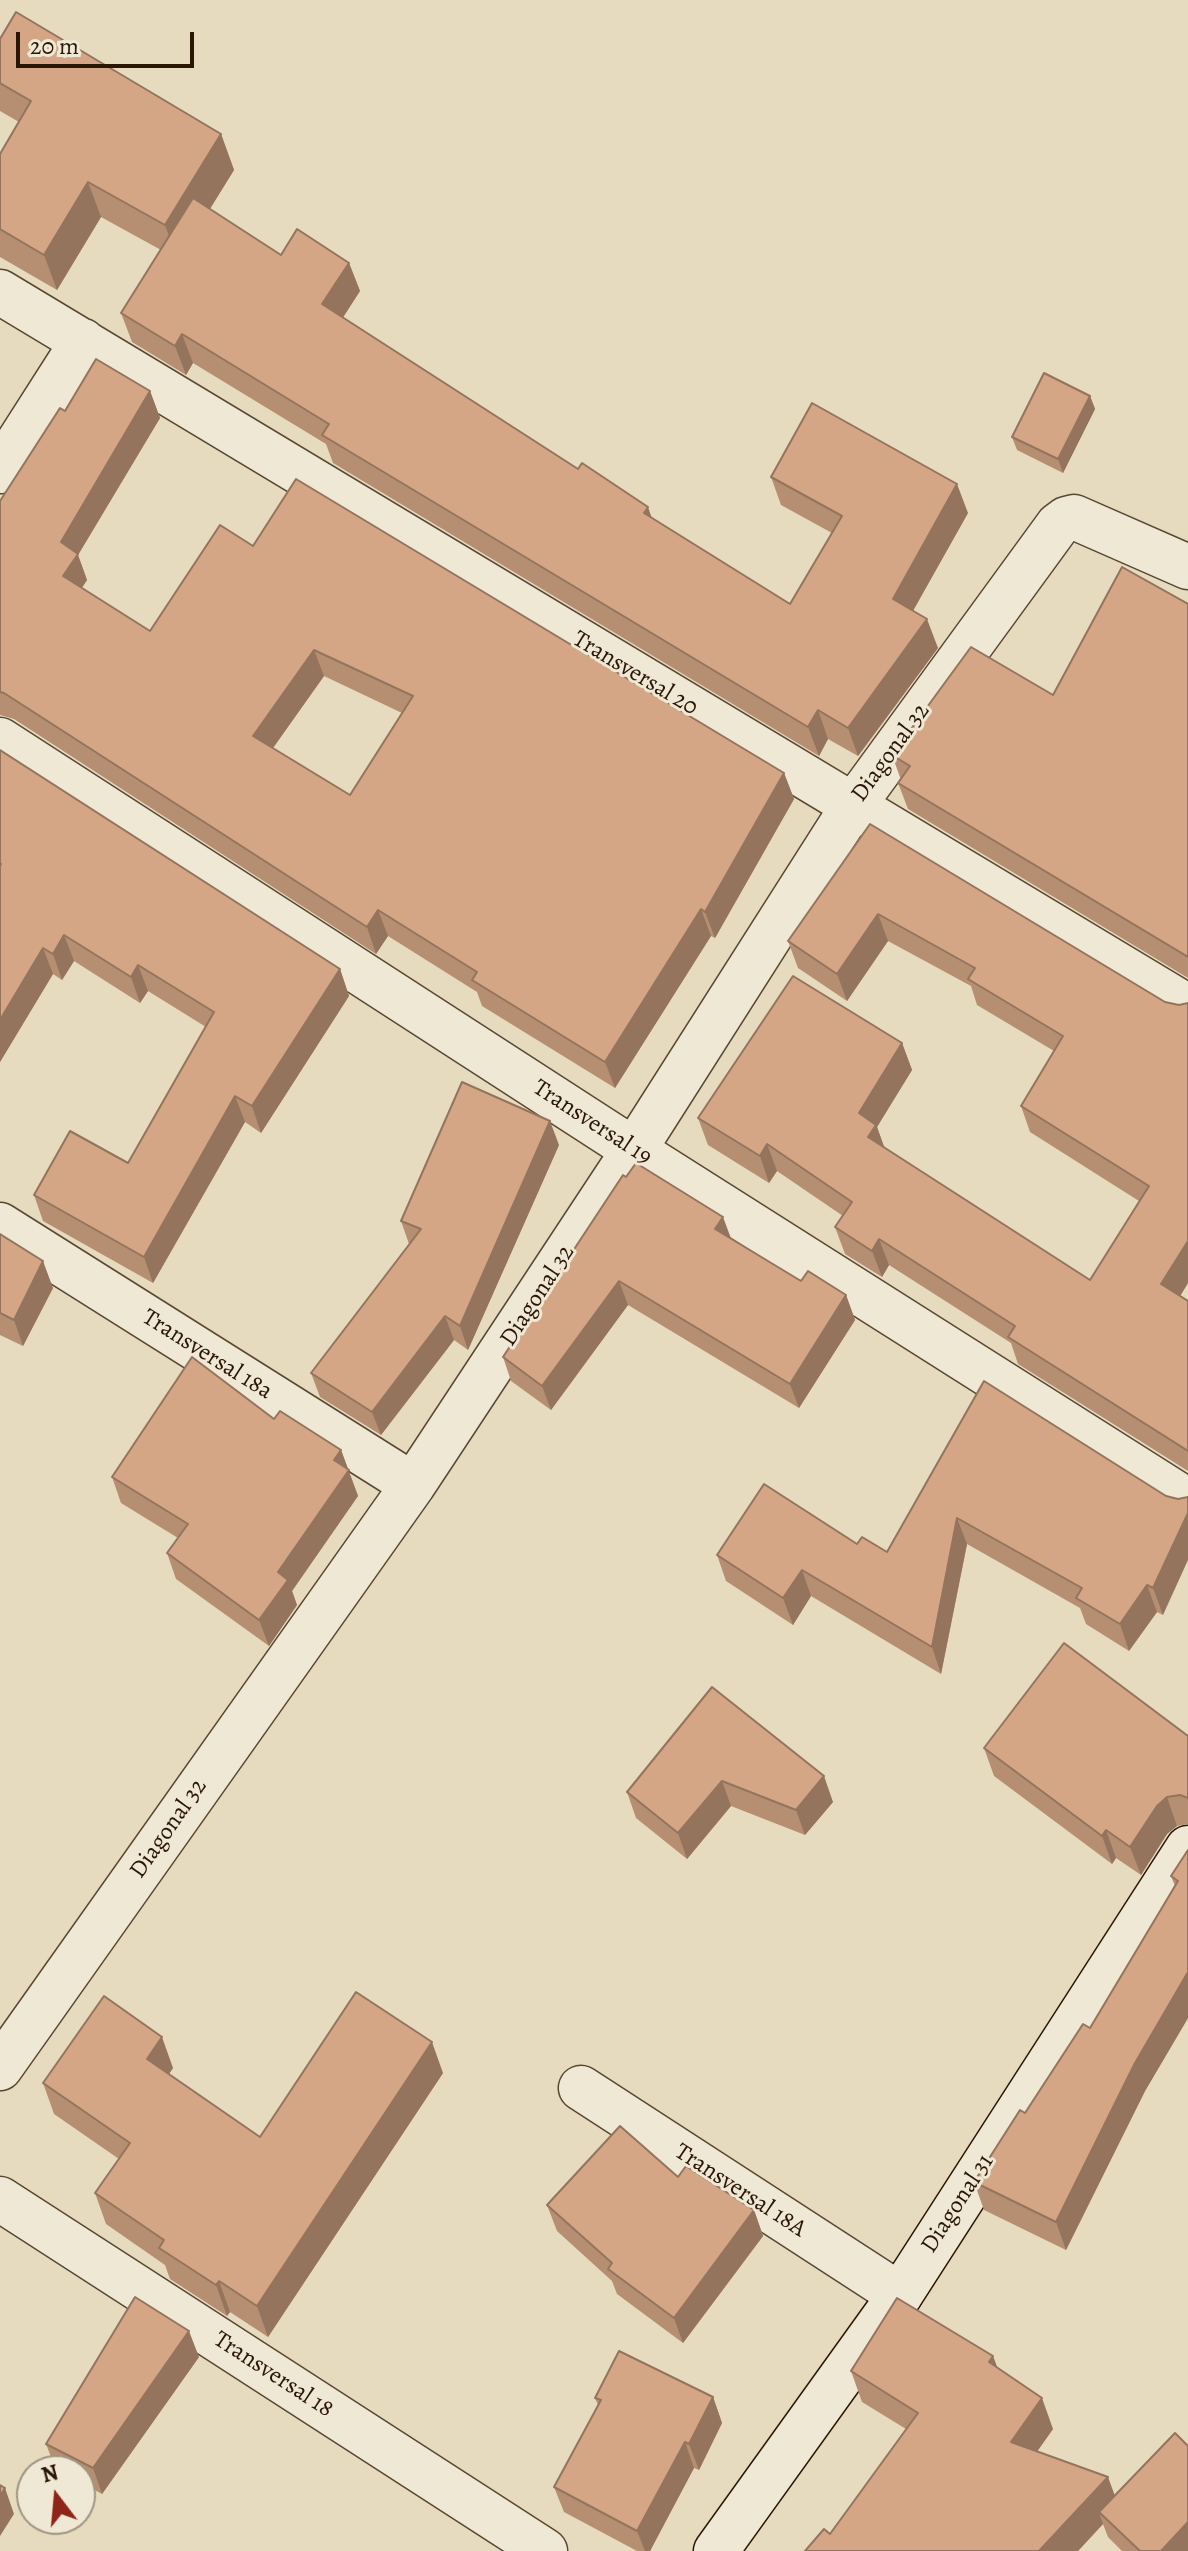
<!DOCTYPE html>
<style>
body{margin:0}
#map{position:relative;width:1188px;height:2551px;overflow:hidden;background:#e6dbbf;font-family:Alegreya,serif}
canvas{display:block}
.north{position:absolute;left:16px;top:2455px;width:80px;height:80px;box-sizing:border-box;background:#efe8d5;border:2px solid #a09481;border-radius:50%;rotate:344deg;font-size:22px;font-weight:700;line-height:32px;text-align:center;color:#2a1604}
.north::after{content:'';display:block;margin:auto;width:28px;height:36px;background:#8f2418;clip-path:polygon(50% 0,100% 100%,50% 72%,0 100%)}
.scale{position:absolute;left:16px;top:32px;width:178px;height:36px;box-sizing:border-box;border:4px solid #2a1604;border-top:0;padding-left:10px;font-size:24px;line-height:28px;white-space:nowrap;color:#2a1604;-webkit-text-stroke:6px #efe8d5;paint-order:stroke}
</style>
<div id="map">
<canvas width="1188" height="2551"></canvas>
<div class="north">N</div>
<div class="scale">20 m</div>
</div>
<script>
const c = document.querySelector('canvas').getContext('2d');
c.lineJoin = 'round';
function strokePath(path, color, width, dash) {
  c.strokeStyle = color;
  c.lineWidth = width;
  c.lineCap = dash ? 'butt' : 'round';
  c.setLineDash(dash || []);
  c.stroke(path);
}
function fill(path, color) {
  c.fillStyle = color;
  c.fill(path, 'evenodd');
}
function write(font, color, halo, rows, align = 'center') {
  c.font = font + ' Alegreya,serif';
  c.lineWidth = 6;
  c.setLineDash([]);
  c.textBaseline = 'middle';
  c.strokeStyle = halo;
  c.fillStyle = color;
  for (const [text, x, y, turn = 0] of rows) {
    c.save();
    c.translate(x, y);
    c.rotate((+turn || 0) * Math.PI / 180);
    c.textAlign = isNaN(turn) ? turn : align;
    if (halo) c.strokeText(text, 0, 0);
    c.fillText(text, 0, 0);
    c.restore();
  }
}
const street = new Path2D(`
 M 0,292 L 1188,1007
 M 0,471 L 83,341
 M 0,740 L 634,1150 L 1188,1501
 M 0,1225 L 413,1485
 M 0,2068 L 413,1485 L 634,1150 L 853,806 L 1058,525 L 1066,519 L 1074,517 L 1188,567
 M 581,2088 L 900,2295
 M 0,2199 L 545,2551`);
const secondary = new Path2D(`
 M 716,2551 L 900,2295 L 1188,1848`);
strokePath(street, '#594733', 47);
strokePath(secondary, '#2a1604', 47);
strokePath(street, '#efe8d5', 44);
strokePath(secondary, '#efe8d5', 44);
fill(new Path2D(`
 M 0,39 L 221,134 L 234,170 L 210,209 L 281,255 L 349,263 L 360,291 L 343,317 L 652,518 L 790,604 L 832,533 L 781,505 L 771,477 L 968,513 L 913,610 L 938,648 L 858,756 L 828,739 L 819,756 L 333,463 L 326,444 L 193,363 L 186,375 L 132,342 L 121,313 L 161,250 L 101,217 L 57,290 L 0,257 L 0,154 L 19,122 L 0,111 Z
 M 150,391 L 160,418 L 78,555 L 87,580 L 82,588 L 150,631 L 253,546 L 784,773 L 794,799 L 715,938 L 711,936 L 615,1088 L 482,1006 L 477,992 L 388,936 L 376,954 L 14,719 L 0,715 L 0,501 L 65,411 ZM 324,676 L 402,713 L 350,795 L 273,748 Z
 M 1090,396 L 1095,409 L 1063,473 L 1017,450 L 1012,437 Z
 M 1188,604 L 1188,978 L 908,809 L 898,783 L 901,780 L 892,755 L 1053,695 Z
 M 0,750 L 340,969 L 349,996 L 261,1133 L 245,1122 L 153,1283 L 43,1221 L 34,1195 L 128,1163 L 206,1027 L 148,991 L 140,1003 L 74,961 L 62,980 L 53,974 L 0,1062 Z
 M 870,824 L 1165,1002 L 1179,1005 L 1188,1003 L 1188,1283 L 1180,1296 L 1188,1301 L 1188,1471 L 1018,1364 L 1011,1343 L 889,1265 L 882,1277 L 845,1254 L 835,1227 L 843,1216 L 777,1171 L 769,1183 L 708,1145 L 698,1118 L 902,1043 L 912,1070 L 877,1127 L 884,1147 L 1090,1280 L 1139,1201 L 1030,1132 L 1021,1106 L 1054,1051 L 977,1005 L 971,986 L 888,941 L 847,1001 L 798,968 L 788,941 Z
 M 559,1145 L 468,1350 L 454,1340 L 381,1435 L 320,1397 L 311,1373 L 409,1244 L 401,1221 Z
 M 623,1175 L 730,1238 L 801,1281 L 846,1295 L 855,1320 L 799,1408 L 628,1305 L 551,1410 L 511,1381 L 503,1357 Z
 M 0,1234 L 53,1288 L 23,1346 L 0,1335 Z
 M 984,1381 L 1166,1496 L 1178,1499 L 1163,1615 L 1157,1612 L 1129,1651 L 1086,1624 L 1080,1608 L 967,1544 L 941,1674 L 811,1596 L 793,1625 L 726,1581 L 717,1555 L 857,1544 L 887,1552 Z
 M 274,1419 L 341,1450 L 358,1496 L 292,1591 L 297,1605 L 269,1646 L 176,1579 L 167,1553 L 178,1538 L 121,1503 L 112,1477 Z
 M 712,1687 L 833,1802 L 805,1835 L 731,1806 L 687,1859 L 636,1818 L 627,1792 Z
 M 1188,1736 L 1188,1824 L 1177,1826 L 1167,1834 L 1141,1875 L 1116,1858 L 1112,1864 L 994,1776 L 984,1748 Z
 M 1188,1850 L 1188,2018 L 1145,2091 L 1066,2250 L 984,2210 L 974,2182 L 1090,2028 L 1175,1886 L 1171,1876 Z
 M 173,2068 L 169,2074 L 260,2137 L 443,2073 L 268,2337 L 230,2312 L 227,2316 L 170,2279 L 165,2265 L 106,2224 L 95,2193 L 119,2159 L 54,2114 L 43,2083 Z
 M 678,2177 L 754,2210 L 763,2236 L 683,2343 L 617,2294 L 612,2281 L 557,2231 L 547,2205 Z
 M 993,2356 L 997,2367 L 1053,2429 L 1037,2451 L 1115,2495 L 1188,2551 L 1122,2551 L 1108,2537 L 1103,2524 L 1078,2551 L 805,2551 L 830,2534 L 906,2429 L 862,2402 L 851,2371 Z
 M 199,2357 L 102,2494 L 80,2482 L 80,2471 L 58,2471 L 56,2470 L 46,2444 Z
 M 713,2397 L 722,2423 L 699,2470 L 694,2468 L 650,2551 L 637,2551 L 564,2512 L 554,2487 L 598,2405 L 595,2398 Z`), '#b68f72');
fill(new Path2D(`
 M 221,134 L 234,170 L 178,260 L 165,225 Z
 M 88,182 L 101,217 L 57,290 L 44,255 Z
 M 349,263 L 360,291 L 333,333 L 322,304 Z
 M 182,334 L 193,363 L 186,375 L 175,346 Z
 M 150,391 L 160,418 L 78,555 L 87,580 L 72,602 L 63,576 L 61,542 Z
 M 1090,396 L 1095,409 L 1063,473 L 1058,459 Z
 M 957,484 L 968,513 L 904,627 L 893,599 Z
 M 648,507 L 658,536 L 644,513 Z
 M 927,619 L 938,648 L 858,756 L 848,728 Z
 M 314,650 L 324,676 L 263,762 L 253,736 Z
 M 818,710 L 828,739 L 819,756 L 808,727 Z
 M 784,773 L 794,799 L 715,938 L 705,912 Z
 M 701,909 L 711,936 L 615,1088 L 605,1062 Z
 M 378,910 L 388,936 L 376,954 L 367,927 Z
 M 878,914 L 888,941 L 847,1001 L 837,974 Z
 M 64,935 L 74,961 L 62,980 L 53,954 Z
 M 43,948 L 53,974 L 0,1062 L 0,1020 Z
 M 138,965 L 148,991 L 140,1003 L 131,977 Z
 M 340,969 L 349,996 L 261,1133 L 252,1106 Z
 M 902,1043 L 912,1070 L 877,1127 L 886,1152 L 878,1163 L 859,1113 Z
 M 235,1096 L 245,1122 L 153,1283 L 144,1257 Z
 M 550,1121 L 559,1145 L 468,1350 L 460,1326 Z
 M 767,1144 L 777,1171 L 769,1183 L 760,1156 Z
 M 723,1217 L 732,1241 L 715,1229 Z
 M 879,1239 L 889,1265 L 882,1277 L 872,1251 Z
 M 1188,1241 L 1188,1283 L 1171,1311 L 1161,1284 Z
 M 43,1261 L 53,1288 L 23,1346 L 14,1320 Z
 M 619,1281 L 628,1305 L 551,1410 L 542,1386 Z
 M 846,1295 L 855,1320 L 799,1408 L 790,1384 Z
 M 445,1316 L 454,1340 L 381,1435 L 372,1412 Z
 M 341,1450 L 358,1496 L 292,1591 L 297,1605 L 269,1646 L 259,1620 L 278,1572 L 334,1460 Z
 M 1188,1513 L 1188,1560 L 1163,1615 L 1153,1588 Z
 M 957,1518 L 967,1544 L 941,1674 L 932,1647 Z
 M 802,1570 L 811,1596 L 793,1625 L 783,1598 Z
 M 1147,1585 L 1157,1612 L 1129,1651 L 1120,1624 Z
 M 824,1776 L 833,1802 L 805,1835 L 796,1810 Z
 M 722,1781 L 731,1806 L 687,1859 L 678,1833 Z
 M 1167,1797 L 1177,1826 L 1167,1834 L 1141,1875 L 1130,1847 L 1157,1806 Z
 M 1106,1830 L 1116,1858 L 1112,1864 L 1102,1836 Z
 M 1188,1972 L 1188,2018 L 1145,2091 L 1066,2250 L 1056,2222 L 1135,2063 Z
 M 162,2037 L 173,2068 L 158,2090 L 147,2059 Z
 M 432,2042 L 443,2073 L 268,2337 L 257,2306 Z
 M 754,2210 L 763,2236 L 683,2343 L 674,2318 Z
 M 219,2281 L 230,2312 L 227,2316 L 216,2285 Z
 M 189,2331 L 199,2357 L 102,2494 L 93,2468 Z
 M 993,2356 L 1004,2386 L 989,2362 Z
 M 713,2397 L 722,2423 L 699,2470 L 689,2444 Z
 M 1042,2398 L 1053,2429 L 1022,2473 L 1011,2442 Z
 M 685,2442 L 694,2468 L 650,2551 L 645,2551 L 637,2531 Z
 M 1108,2477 L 1119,2507 L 1099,2512 L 1103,2524 L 1078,2551 L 1039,2551 Z
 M 5,2488 L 14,2514 L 0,2536 L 0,2496 Z
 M 1188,2522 L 1188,2551 L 1161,2551 Z`), '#94745d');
const building = new Path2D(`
 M 16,12 L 221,134 L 165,225 L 88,182 L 44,255 L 0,229 L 0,154 L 31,101 L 0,83 L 0,39 Z
 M 193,198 L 281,255 L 297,229 L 349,263 L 322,304 L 578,469 L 582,463 L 648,507 L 644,513 L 790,604 L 842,516 L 771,477 L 812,403 L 957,484 L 893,599 L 927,619 L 848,728 L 818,710 L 808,727 L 322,435 L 329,424 L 182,334 L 175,346 L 121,313 Z
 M 96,359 L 150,391 L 61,542 L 78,554 L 63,576 L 150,631 L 220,525 L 253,546 L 296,479 L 784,773 L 705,912 L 701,909 L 605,1062 L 472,980 L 477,972 L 378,910 L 367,927 L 4,693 L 0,692 L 0,501 L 60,408 L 65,411 ZM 314,650 L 413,696 L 350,795 L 253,736 Z
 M 1044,373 L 1090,396 L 1058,459 L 1012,437 Z
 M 1122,567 L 1188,604 L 1188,957 L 898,783 L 910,766 L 892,755 L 971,647 L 1053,695 Z
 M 0,750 L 340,969 L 252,1106 L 235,1096 L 144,1257 L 34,1195 L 70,1131 L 128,1163 L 214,1012 L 138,965 L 131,977 L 64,935 L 53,954 L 43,948 L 0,1020 L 0,866 L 1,864 L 0,863 Z
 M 870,824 L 1165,1002 L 1179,1005 L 1188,1003 L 1188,1241 L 1161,1284 L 1188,1301 L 1188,1451 L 1008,1337 L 1015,1326 L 879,1239 L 872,1251 L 835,1227 L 852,1202 L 767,1144 L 760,1156 L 698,1118 L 793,976 L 902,1043 L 859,1113 L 876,1125 L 868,1137 L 1090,1280 L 1149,1186 L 1021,1106 L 1063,1036 L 968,979 L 975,968 L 878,914 L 837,974 L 788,941 Z
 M 462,1082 L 550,1121 L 460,1326 L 445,1316 L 372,1412 L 311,1373 L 421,1229 L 401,1221 Z
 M 636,1163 L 723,1217 L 715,1229 L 801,1281 L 808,1271 L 846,1295 L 790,1384 L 619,1281 L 542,1386 L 503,1357 L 623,1175 L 626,1177 Z
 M 0,1234 L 43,1261 L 14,1320 L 0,1313 Z
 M 192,1357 L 274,1419 L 280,1411 L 341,1450 L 334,1460 L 349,1470 L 278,1572 L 288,1580 L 259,1620 L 167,1553 L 188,1524 L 112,1477 Z
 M 984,1381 L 1166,1496 L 1178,1499 L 1188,1497 L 1188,1513 L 1153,1588 L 1147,1585 L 1120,1624 L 1076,1598 L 1082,1588 L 957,1518 L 932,1647 L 802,1570 L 783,1598 L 717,1555 L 764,1484 L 857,1544 L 862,1537 L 887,1552 Z
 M 1064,1643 L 1188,1736 L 1188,1798 L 1180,1795 L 1167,1797 L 1157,1806 L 1130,1847 L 1106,1830 L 1102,1836 L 984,1748 Z
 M 712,1687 L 824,1776 L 796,1810 L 722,1781 L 678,1833 L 627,1792 Z
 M 1188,1850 L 1188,1972 L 1135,2063 L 1056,2222 L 974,2182 L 1020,2110 L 1025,2113 L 1083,2024 L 1090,2028 L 1178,1881 L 1171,1876 Z
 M 356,1992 L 432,2042 L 257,2306 L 219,2281 L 216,2285 L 159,2248 L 164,2240 L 95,2193 L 130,2143 L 43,2083 L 104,1996 L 162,2037 L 147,2059 L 260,2137 Z
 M 620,2126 L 678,2177 L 686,2166 L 754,2210 L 674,2318 L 608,2269 L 612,2263 L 547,2205 Z
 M 135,2297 L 189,2331 L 93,2468 L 46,2444 Z
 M 897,2298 L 993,2356 L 989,2362 L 1042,2398 L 1011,2442 L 1108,2477 L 1039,2551 L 805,2551 L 824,2529 L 830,2534 L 918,2413 L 851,2371 Z
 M 619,2351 L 713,2397 L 689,2444 L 685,2442 L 637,2531 L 554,2487 L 601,2400 L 595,2398 Z
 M 1175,2433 L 1188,2446 L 1188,2522 L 1161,2551 L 1140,2551 L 1099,2512 Z
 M 0,2485 L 5,2488 L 0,2496 Z`);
fill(building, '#d4a685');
strokePath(building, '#94745d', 2);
write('24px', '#2a1604', '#efe8d5', [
 ["Transversal 20",635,674,31],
 ["Diagonal 32",891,753,-54],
 ["Transversal 19",592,1123,33],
 ["Diagonal 32",538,1296,-57],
 ["Transversal 18a",207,1355,32],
 ["Diagonal 32",169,1829,-55],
 ["Transversal 18A",740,2191,33],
 ["Diagonal 31",958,2204,-57],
 ["Transversal 18",273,2375,33]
]);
</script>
